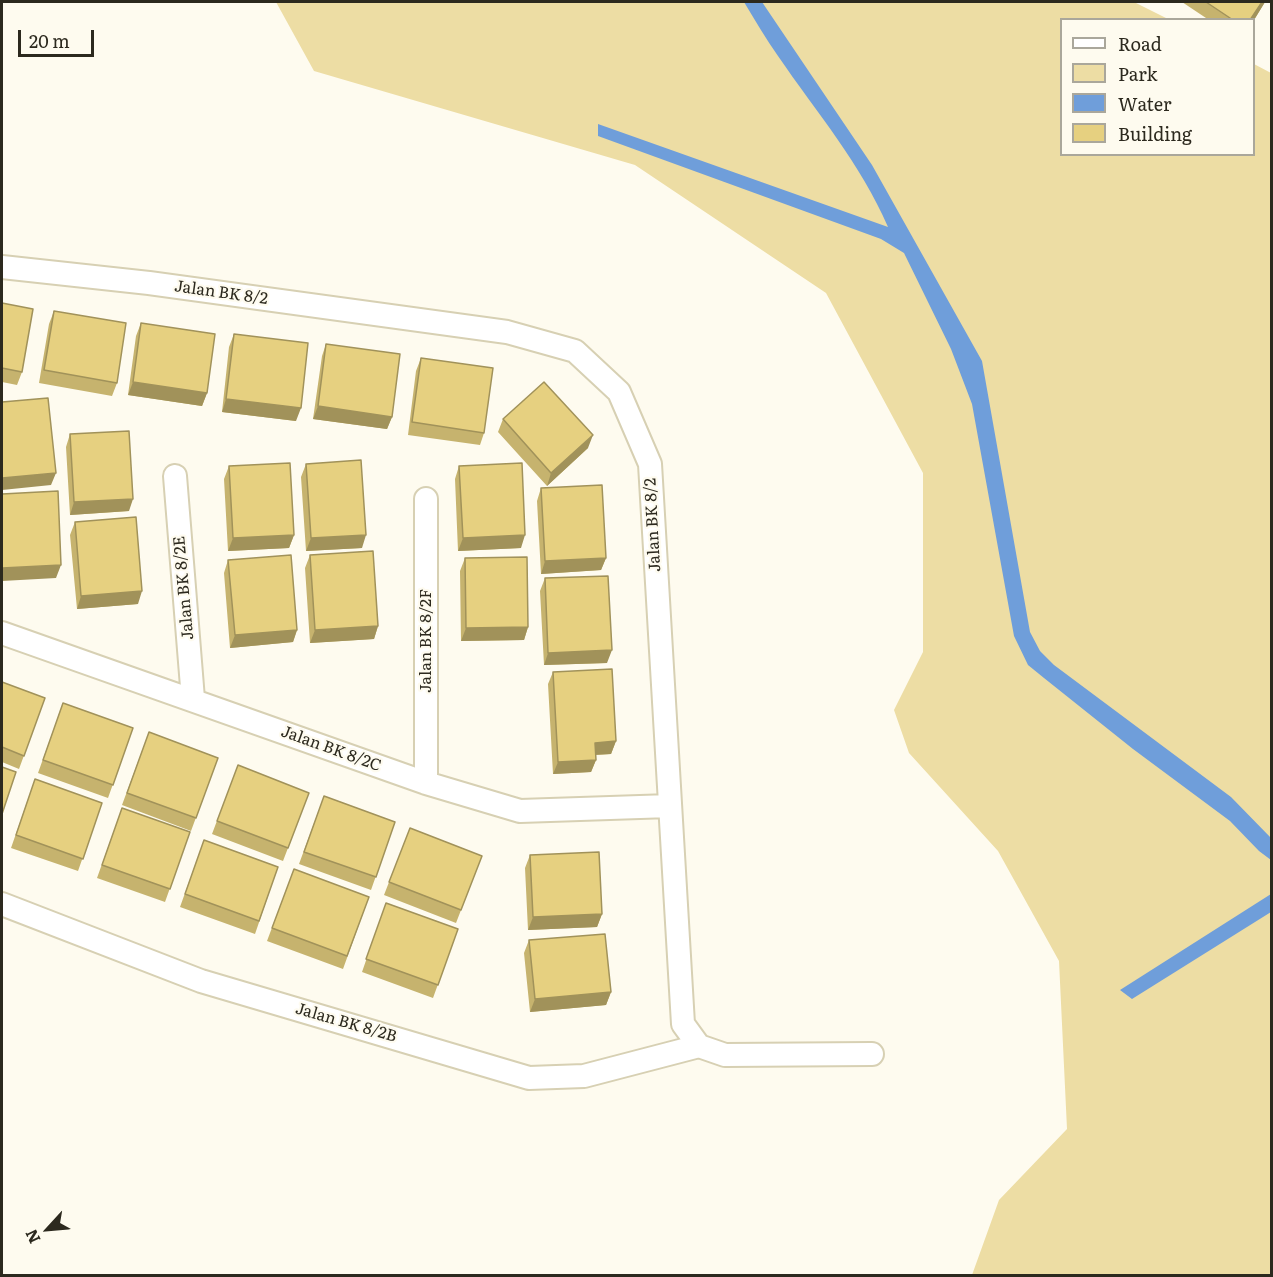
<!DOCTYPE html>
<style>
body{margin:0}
#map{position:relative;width:1273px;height:1277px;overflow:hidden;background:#fefbef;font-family:Literata,serif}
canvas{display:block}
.frame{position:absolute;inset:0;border:3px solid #2c291e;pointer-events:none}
.legend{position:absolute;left:1060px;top:18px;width:195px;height:138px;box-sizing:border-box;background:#fefbef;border:2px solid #aaa79b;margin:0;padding:8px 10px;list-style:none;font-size:18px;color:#2c291e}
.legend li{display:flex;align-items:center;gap:12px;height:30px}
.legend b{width:30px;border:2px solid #aaa79b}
.north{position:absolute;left:18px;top:1199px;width:60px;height:60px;-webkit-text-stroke:4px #fefbef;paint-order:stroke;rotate:244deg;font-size:16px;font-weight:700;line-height:24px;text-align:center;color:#2c291e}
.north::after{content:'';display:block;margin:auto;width:21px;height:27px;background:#2c291e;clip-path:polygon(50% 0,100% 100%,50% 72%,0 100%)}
.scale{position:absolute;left:18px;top:30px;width:76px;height:27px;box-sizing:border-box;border:3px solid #2c291e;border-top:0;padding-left:8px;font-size:18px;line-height:21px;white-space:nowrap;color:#2c291e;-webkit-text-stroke:4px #fefbef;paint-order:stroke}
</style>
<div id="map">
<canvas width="1273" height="1277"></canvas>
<div class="frame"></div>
<ul class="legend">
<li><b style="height:8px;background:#fff"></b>Road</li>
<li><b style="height:16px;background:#eddda4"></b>Park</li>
<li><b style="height:16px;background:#6f9eda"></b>Water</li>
<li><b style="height:16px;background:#e6d080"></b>Building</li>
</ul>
<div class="north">N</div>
<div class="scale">20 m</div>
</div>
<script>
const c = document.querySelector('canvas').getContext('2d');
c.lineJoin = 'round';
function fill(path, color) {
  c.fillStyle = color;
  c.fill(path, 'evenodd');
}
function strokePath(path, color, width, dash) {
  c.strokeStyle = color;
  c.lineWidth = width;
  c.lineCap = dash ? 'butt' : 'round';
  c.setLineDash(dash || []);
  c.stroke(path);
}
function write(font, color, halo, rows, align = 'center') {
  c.font = font + ' Literata,serif';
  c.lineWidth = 4.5;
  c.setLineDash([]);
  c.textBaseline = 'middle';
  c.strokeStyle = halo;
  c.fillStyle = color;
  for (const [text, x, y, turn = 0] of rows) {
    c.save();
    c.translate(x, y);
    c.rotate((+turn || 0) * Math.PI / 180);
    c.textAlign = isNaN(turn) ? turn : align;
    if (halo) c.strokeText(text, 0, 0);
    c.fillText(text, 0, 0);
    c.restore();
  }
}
fill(new Path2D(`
 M 276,2 L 1134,2 L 1168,19 L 1062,20 L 1062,154 L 1254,154 L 1254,64 L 1271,73 L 1271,1275 L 972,1275 L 999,1200 L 1067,1129 L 1059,961 L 998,851 L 909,753 L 894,710 L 923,652 L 923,473 L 826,293 L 635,165 L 314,71 Z`), '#eddda4');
fill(new Path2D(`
 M 744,2 L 762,2 L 872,165 L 982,361 L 1030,632 L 1040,651 L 1054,665 L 1231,797 L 1271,838 L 1271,860 L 1259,851 L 1230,821 L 1133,749 L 1044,678 L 1028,665 L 1014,636 L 972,404 L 951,349 L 904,253 L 881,239 L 598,136 L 598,124 L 888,227 C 861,164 817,113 778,56 C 766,39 755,20 744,2 Z
 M 1271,894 L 1271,912 L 1132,999 L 1120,990 Z`), '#6f9eda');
const street = new Path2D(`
 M 2,267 L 149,283 L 507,332 L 575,351 L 619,392 L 650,464 L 683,1024 L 699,1046
 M 175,476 L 193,699
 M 2,633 L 426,783 L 520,811 L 670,806
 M 426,783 L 426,499
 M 2,904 L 201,981 L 529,1078 L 584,1076 L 699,1046
 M 699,1046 L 725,1055 L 872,1054`);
strokePath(street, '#d7d0b3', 26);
strokePath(street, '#fff', 22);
fill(new Path2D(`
 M 1182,2 L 1265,2 L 1254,20 L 1209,20 Z
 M 2,303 L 22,372 L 17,385 L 2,382 Z
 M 54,311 L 117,383 L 112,396 L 39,383 L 49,324 Z
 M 141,323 L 207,393 L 202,406 L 128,395 L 136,336 Z
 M 234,334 L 296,421 L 222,412 L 229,347 Z
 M 326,344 L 392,417 L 387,429 L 313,419 L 322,356 Z
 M 421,358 L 484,433 L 480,445 L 408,435 L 416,371 Z
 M 503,419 L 588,448 L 547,486 L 498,432 Z
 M 70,434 L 129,511 L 70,515 L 66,447 Z
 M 306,464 L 362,548 L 306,551 L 301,477 Z
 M 229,466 L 294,535 L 289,548 L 228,551 L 224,479 Z
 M 459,466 L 521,548 L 458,551 L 455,479 Z
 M 541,488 L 606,558 L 601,570 L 541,574 L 537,501 Z
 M 75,522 L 138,604 L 77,609 L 70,535 Z
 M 310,555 L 378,626 L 374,639 L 310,643 L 305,568 Z
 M 465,558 L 528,627 L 524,640 L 461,641 L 460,571 Z
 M 228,560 L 297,630 L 293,642 L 230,648 L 224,573 Z
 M 545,578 L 607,663 L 544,665 L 540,591 Z
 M 553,672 L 616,741 L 611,754 L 596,755 L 596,760 L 591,772 L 553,774 L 548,684 Z
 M 2,682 L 45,698 L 19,769 L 2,762 Z
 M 63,703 L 133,728 L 108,798 L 38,773 Z
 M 149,732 L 218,758 L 191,831 L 122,805 Z
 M 238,765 L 309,793 L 283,861 L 212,834 Z
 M 35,779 L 102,803 L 78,871 L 11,848 Z
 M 324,796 L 395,822 L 371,890 L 299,864 Z
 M 122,808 L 190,832 L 165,902 L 97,878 Z
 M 410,828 L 482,856 L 456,923 L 384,895 Z
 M 204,840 L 278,867 L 255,934 L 180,907 Z
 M 530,855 L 602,914 L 597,927 L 528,930 L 525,868 Z
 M 294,869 L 369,897 L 343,969 L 267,941 Z
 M 386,903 L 458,929 L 433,998 L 362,972 Z
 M 529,940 L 611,992 L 606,1005 L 530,1012 L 524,953 Z`), '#c6b36e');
fill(new Path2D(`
 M 1262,2 L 1265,2 L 1254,20 L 1250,20 Z
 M 133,382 L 207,393 L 202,406 L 128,395 Z
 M 226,399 L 301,408 L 296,421 L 222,412 Z
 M 318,406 L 392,417 L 387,429 L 313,419 Z
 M 593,435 L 588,448 L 547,486 L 551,473 Z
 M 56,473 L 51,485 L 2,490 L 2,478 Z
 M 133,499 L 129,511 L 70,515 L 74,502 Z
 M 294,535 L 289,548 L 228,551 L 233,538 Z
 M 366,535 L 362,548 L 306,551 L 311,538 Z
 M 525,535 L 521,548 L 458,551 L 463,538 Z
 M 606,558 L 601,570 L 541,574 L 545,561 Z
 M 61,565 L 56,578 L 2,581 L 2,568 Z
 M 142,591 L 138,604 L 77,609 L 81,596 Z
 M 378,626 L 374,639 L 310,643 L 315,630 Z
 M 528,627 L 524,640 L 461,641 L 466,628 Z
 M 297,630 L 293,642 L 230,648 L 235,635 Z
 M 612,650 L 607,663 L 544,665 L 548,653 Z
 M 616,741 L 611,754 L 590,755 L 595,743 Z
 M 596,760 L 591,772 L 553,774 L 558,762 Z
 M 602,914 L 597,927 L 528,930 L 533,917 Z
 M 611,992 L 606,1005 L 530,1012 L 535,999 Z`), '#a1925a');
const building = new Path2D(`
 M 1206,2 L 1262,2 L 1250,20 L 1233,20 Z
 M 2,303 L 33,309 L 22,372 L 2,368 Z
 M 54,311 L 126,323 L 117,383 L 44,370 Z
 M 141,323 L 215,334 L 207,393 L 133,382 Z
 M 234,334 L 308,343 L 301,408 L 226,399 Z
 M 326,344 L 400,354 L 392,417 L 318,406 Z
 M 421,358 L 493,368 L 484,433 L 412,422 Z
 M 544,382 L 593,435 L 551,473 L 503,419 Z
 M 48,398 L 56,473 L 2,478 L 2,402 Z
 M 129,431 L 133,499 L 74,502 L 70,434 Z
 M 361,460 L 366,535 L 311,538 L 306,464 Z
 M 290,463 L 294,535 L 233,538 L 229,466 Z
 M 522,463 L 525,535 L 463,538 L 459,466 Z
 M 602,485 L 606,558 L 545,561 L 541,488 Z
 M 58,491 L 61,565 L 2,568 L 2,494 Z
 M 136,517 L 142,591 L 81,596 L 75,522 Z
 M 373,551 L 378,626 L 315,630 L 310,555 Z
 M 291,555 L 297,630 L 235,635 L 228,560 Z
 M 527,557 L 528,627 L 466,628 L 465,558 Z
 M 608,576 L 612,650 L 548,653 L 545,578 Z
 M 612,669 L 616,741 L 595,743 L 596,760 L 558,762 L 553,672 Z
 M 2,682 L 45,698 L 24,756 L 2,747 Z
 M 63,703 L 133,728 L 113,785 L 43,760 Z
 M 149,732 L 218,758 L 196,818 L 127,793 Z
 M 238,765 L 309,793 L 288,848 L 217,821 Z
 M 2,767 L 16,772 L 2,814 Z
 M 35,779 L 102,803 L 83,859 L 16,835 Z
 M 324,796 L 395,822 L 376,877 L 304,852 Z
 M 122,808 L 190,832 L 170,889 L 102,865 Z
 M 410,828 L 482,856 L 461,910 L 389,882 Z
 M 204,840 L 278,867 L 259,921 L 185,894 Z
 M 599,852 L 602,914 L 533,917 L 530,855 Z
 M 294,869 L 369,897 L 347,956 L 272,928 Z
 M 386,903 L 458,929 L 438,985 L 366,959 Z
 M 605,934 L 611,992 L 535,999 L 529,940 Z`);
fill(building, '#e6d080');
strokePath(building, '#a1925a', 1.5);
write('16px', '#2c291e', '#fefbef', [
 ["Jalan BK 8/2",221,293,8],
 ["Jalan BK 8/2",653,525,-93],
 ["Jalan BK 8/2E",184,588,-95],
 ["Jalan BK 8/2F",426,641,-90],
 ["Jalan BK 8/2C",331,749,20],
 ["Jalan BK 8/2B",346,1023,16]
]);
</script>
